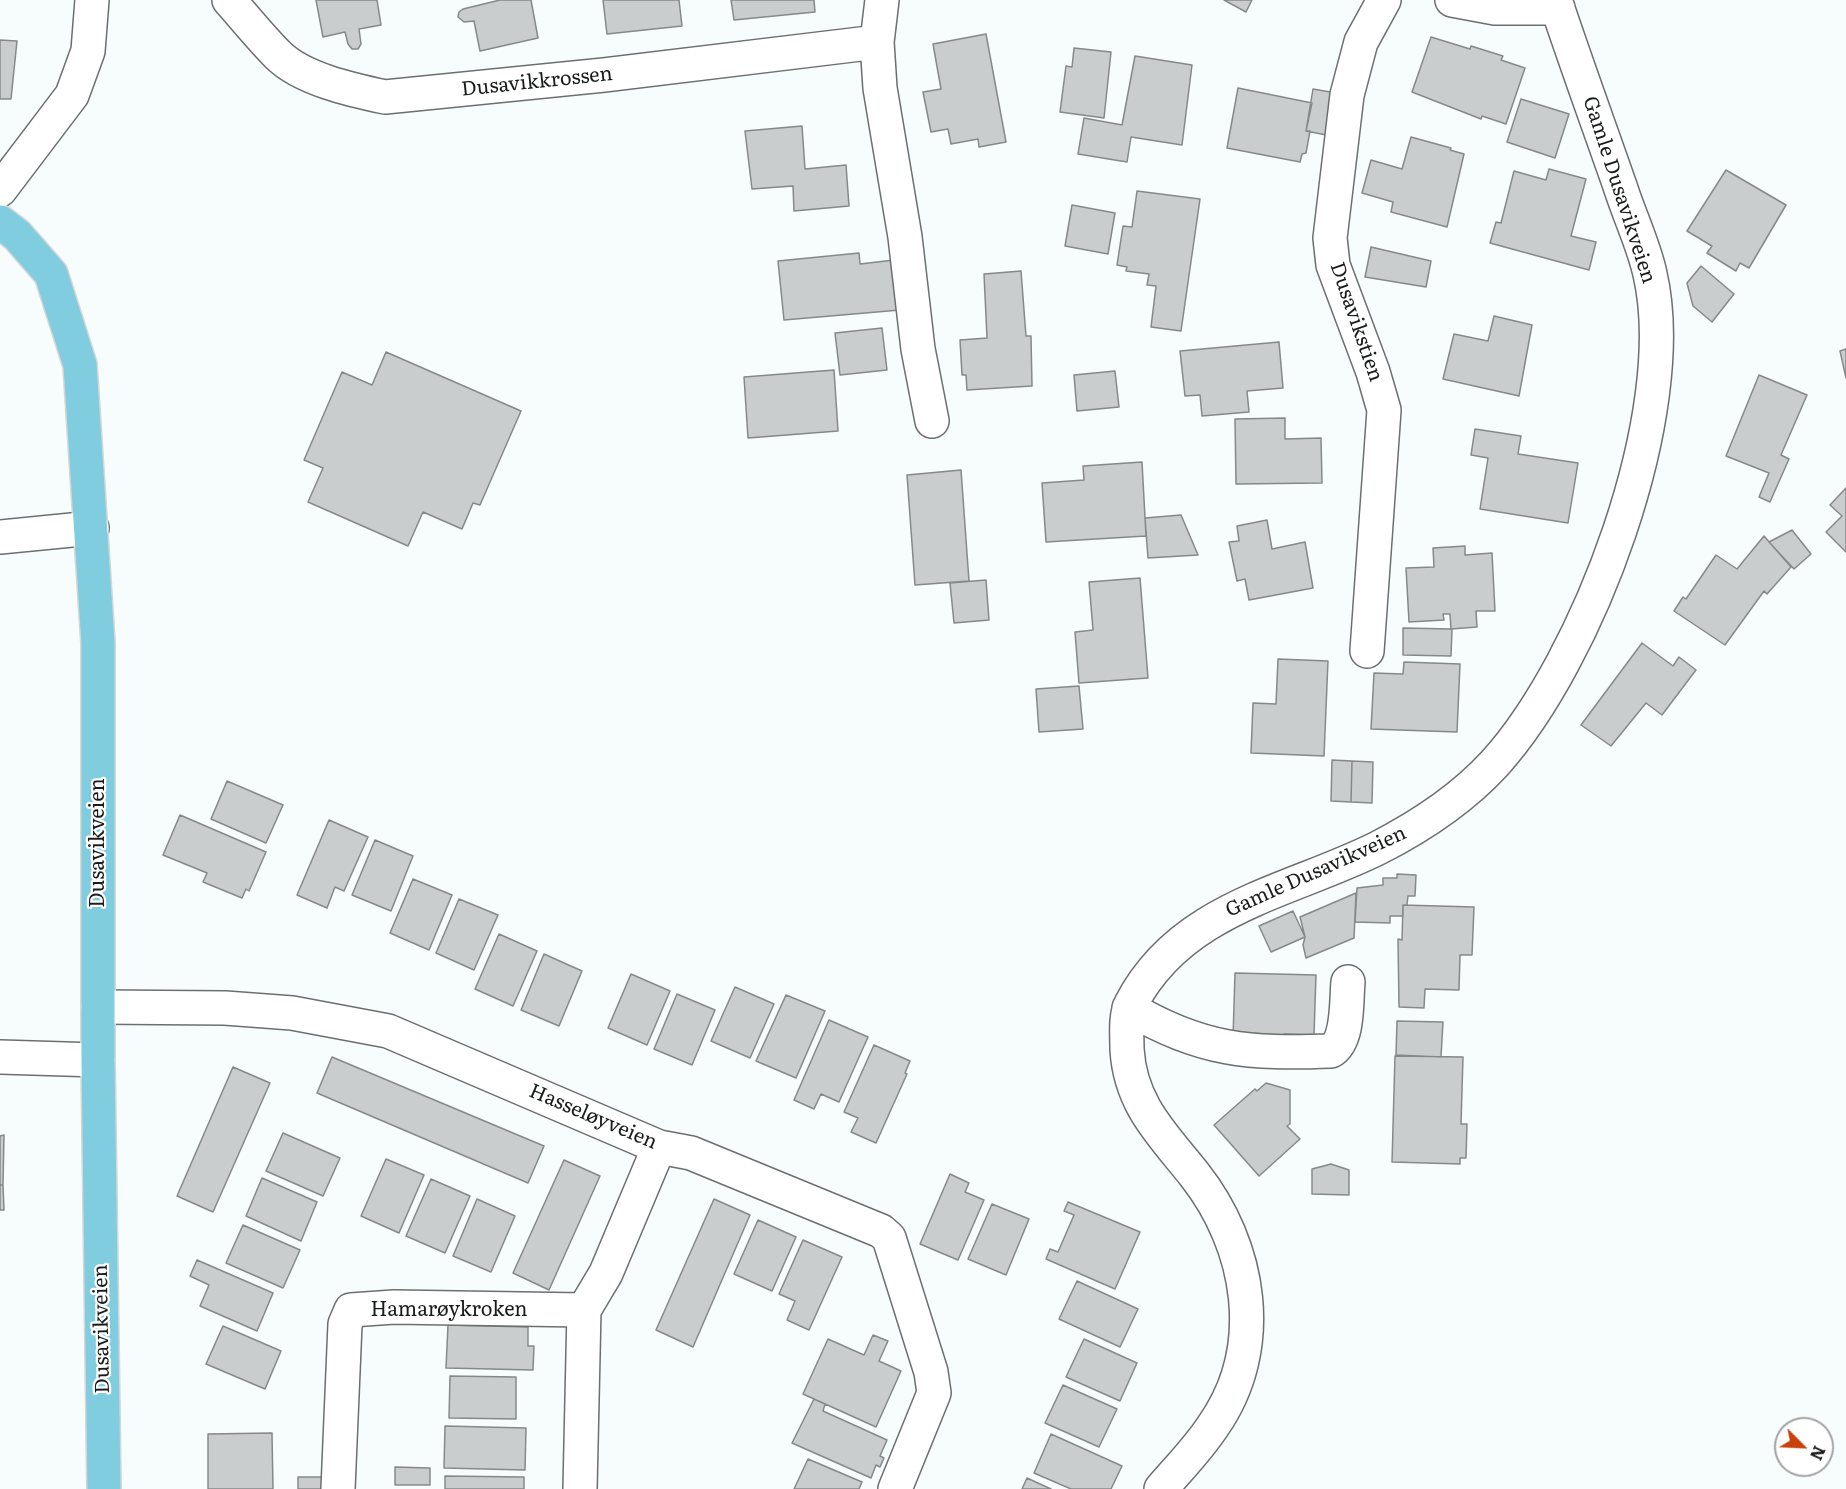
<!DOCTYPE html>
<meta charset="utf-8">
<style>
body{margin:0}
#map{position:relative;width:1846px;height:1489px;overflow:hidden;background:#f7fcfd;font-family:Literata,serif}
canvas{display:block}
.north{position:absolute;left:1774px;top:1417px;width:60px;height:60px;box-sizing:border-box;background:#fff;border:2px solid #a3a4a4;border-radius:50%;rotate:114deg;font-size:16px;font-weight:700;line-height:24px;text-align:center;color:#1a1c1c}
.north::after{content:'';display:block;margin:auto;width:21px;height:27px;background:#c8410b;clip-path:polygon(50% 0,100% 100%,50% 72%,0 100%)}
</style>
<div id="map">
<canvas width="1846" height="1489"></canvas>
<div class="north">N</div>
</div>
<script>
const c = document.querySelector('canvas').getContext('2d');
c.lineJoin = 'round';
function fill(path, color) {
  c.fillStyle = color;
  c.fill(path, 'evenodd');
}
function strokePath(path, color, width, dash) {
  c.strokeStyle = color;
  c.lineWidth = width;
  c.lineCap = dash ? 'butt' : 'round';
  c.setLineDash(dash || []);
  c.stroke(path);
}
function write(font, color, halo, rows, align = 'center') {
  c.font = font + ' Literata,serif';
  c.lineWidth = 4.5;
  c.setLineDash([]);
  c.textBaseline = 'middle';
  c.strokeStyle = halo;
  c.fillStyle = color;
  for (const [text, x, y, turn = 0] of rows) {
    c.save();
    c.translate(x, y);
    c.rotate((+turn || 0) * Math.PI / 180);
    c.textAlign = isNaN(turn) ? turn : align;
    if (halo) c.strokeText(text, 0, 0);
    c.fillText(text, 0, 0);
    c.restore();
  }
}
const building = new Path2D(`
 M 316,0 L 377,0 L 381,25 L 359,29 L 361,44 L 358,49 L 352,49 L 348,44 L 345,32 L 323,37 Z
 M 500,0 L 531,0 L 538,38 L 480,51 L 474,21 L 464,22 L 458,17 L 459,12 L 463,9 Z
 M 603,0 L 679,0 L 682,26 L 607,34 Z
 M 731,0 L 814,0 L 815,12 L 734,20 Z
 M 1224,0 L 1252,0 L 1246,12 Z
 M 986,34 L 1006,142 L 979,147 L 978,139 L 951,144 L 948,129 L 931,132 L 923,92 L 941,89 L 933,44 Z
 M 1431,37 L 1470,49 L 1471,46 L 1503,56 L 1501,60 L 1525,68 L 1506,124 L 1482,116 L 1481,119 L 1412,92 Z
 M 0,40 L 17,41 L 11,99 L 0,99 Z
 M 1074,48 L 1111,52 L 1104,118 L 1060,112 L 1066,66 L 1072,67 Z
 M 1135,56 L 1192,65 L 1182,145 L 1131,137 L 1127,162 L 1078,154 L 1084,118 L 1122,125 Z
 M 1238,88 L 1312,103 L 1306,131 L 1310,131 L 1306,153 L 1302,154 L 1300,162 L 1227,148 Z
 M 1313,89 L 1336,93 L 1331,136 L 1306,131 Z
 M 1521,99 L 1569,114 L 1555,158 L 1507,142 Z
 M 802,126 L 805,169 L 846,165 L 849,206 L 794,211 L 793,186 L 752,189 L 745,131 Z
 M 1411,137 L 1451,148 L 1450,150 L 1464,154 L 1447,227 L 1391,212 L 1393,202 L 1362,193 L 1371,160 L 1402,169 Z
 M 1549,169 L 1586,179 L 1571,236 L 1596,242 L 1589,270 L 1490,243 L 1496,222 L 1501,223 L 1514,171 L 1546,180 Z
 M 1726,170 L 1786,205 L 1749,268 L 1740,263 L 1736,271 L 1707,253 L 1712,246 L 1687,231 Z
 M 1137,191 L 1200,199 L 1181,331 L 1151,327 L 1156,286 L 1147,285 L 1149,274 L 1126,271 L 1127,267 L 1117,265 L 1123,226 L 1132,227 Z
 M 1072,205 L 1115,213 L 1108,254 L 1065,246 Z
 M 1371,247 L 1431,261 L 1426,287 L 1365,277 Z
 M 859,253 L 860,264 L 894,260 L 900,310 L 784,320 L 778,261 Z
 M 1701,266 L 1734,294 L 1712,322 L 1693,306 L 1687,283 Z
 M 1021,271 L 1026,336 L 1031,336 L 1032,386 L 967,390 L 966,375 L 962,375 L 960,340 L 987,338 L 984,274 Z
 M 1494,316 L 1532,325 L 1519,396 L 1443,379 L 1454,334 L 1488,341 Z
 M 882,328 L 887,370 L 840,375 L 835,333 Z
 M 1279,342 L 1283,388 L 1247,391 L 1249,412 L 1202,416 L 1200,395 L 1185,396 L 1180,351 Z
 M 1846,349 L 1846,378 L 1840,351 Z
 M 386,352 L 521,411 L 480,505 L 473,503 L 462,529 L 423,512 L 408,546 L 308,502 L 323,468 L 304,460 L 342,372 L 372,385 Z
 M 834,370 L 838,431 L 748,438 L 744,377 Z
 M 1115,371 L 1119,407 L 1077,411 L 1074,375 Z
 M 1759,375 L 1807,395 L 1781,455 L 1789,459 L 1770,502 L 1759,497 L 1769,473 L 1726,456 Z
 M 1285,418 L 1285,439 L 1321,438 L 1322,483 L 1236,484 L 1235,419 Z
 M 1475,429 L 1521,436 L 1518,454 L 1578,463 L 1568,523 L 1480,509 L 1488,458 L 1471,455 Z
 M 1142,462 L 1146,536 L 1046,542 L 1042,483 L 1084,480 L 1083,466 Z
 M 961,470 L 969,581 L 915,585 L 907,475 Z
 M 1846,488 L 1846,552 L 1826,532 L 1842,516 L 1830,505 Z
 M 1181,515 L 1198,555 L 1148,558 L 1145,518 Z
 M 1267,520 L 1272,549 L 1305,542 L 1313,588 L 1249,600 L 1245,579 L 1237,581 L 1229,542 L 1239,541 L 1237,526 Z
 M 1792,530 L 1811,554 L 1794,569 L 1769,542 Z
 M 1764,536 L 1791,567 L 1767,594 L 1764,591 L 1725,645 L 1674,611 L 1683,597 L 1686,599 L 1716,555 L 1737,569 Z
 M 1465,546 L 1465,555 L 1492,553 L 1495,611 L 1476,611 L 1477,627 L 1451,629 L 1450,614 L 1443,614 L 1444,620 L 1409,622 L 1406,568 L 1434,567 L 1433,548 Z
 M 1140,578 L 1148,678 L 1079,683 L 1075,632 L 1093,630 L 1089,582 Z
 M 986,580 L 989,620 L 954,623 L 950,583 Z
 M 1403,628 L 1452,629 L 1451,656 L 1403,655 Z
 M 1642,643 L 1673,666 L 1679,657 L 1696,670 L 1662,715 L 1646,703 L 1611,746 L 1581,725 Z
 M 1278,659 L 1328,661 L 1324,756 L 1251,753 L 1253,703 L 1276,704 Z
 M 1404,662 L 1460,664 L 1457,732 L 1371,729 L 1374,673 L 1403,674 Z
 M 1079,686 L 1083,729 L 1039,732 L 1036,689 Z
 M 1332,760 L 1352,761 L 1351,802 L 1331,801 Z
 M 1352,761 L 1373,762 L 1372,803 L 1351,802 Z
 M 227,781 L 283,805 L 266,843 L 211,819 Z
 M 180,815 L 266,852 L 249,891 L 246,889 L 242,898 L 203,882 L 207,873 L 163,855 Z
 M 329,820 L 368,837 L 344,891 L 335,887 L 327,908 L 297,895 Z
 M 375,840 L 413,856 L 391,911 L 352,895 Z
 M 1397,874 L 1416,875 L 1415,896 L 1408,896 L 1407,905 L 1403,905 L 1403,916 L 1390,916 L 1390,923 L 1355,922 L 1357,888 L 1383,885 L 1383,878 L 1397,878 Z
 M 413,879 L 452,895 L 429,950 L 390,933 Z
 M 1356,893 L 1354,938 L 1306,958 L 1303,945 L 1305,937 L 1300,917 Z
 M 459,899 L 498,915 L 474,970 L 436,953 Z
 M 1403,905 L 1474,907 L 1472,955 L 1460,955 L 1459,990 L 1425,989 L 1424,1008 L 1399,1007 L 1398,939 L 1402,940 Z
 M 1293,911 L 1305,937 L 1271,952 L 1259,926 Z
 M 499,934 L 537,951 L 513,1006 L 475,989 Z
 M 544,954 L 582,971 L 559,1026 L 521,1010 Z
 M 1235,973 L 1316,975 L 1314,1035 L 1284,1034 L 1284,1039 L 1233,1037 Z
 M 631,974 L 670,991 L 647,1045 L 608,1028 Z
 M 735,987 L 774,1004 L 750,1058 L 711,1041 Z
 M 677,994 L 715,1010 L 692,1065 L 654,1049 Z
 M 786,995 L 825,1011 L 796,1078 L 756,1061 Z
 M 829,1020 L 868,1037 L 839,1102 L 821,1094 L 814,1109 L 794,1100 Z
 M 1397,1021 L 1443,1022 L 1441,1057 L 1396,1055 Z
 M 874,1045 L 910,1061 L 905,1073 L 907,1074 L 876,1143 L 851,1132 L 858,1118 L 844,1112 Z
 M 1395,1056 L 1463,1057 L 1461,1124 L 1467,1124 L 1466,1158 L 1460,1158 L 1460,1164 L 1392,1162 Z
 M 332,1057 L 544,1146 L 528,1183 L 317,1093 Z
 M 233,1067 L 270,1083 L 213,1212 L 177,1196 Z
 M 1266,1083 L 1290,1090 L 1290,1124 L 1287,1126 L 1300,1139 L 1259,1176 L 1214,1125 L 1255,1089 L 1257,1091 Z
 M 283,1133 L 340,1158 L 323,1196 L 266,1171 Z
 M 4,1135 L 3,1185 L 0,1185 L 0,1136 Z
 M 386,1159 L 424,1175 L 399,1233 L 361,1216 Z
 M 564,1160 L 600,1176 L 549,1290 L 513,1273 Z
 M 1331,1164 L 1349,1170 L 1349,1195 L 1312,1194 L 1312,1169 Z
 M 950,1174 L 969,1183 L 965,1192 L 984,1200 L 958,1260 L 920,1244 Z
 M 262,1178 L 317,1202 L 301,1241 L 246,1216 Z
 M 431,1179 L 470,1196 L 445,1253 L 406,1236 Z
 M 0,1185 L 3,1185 L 4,1210 L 0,1210 Z
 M 477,1199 L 515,1216 L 491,1272 L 453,1256 Z
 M 714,1199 L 750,1215 L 693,1347 L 656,1330 Z
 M 1068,1202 L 1140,1232 L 1115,1289 L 1046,1259 L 1050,1249 L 1058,1252 L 1074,1215 L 1064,1211 Z
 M 992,1204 L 1029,1219 L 1006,1275 L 968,1259 Z
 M 758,1220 L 796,1237 L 772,1291 L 734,1274 Z
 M 243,1225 L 300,1250 L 283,1288 L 226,1263 Z
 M 803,1240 L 842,1257 L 809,1330 L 787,1320 L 795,1301 L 779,1294 Z
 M 197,1260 L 273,1293 L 257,1331 L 200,1306 L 209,1285 L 190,1276 Z
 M 1077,1281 L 1138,1309 L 1120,1347 L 1059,1319 Z
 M 448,1325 L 528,1327 L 528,1346 L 534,1346 L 533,1370 L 446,1368 Z
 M 223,1326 L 281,1351 L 265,1389 L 206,1364 Z
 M 873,1335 L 888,1341 L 879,1361 L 901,1371 L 876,1427 L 803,1394 L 828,1339 L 864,1355 Z
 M 1084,1339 L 1137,1363 L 1120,1401 L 1066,1377 Z
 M 450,1376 L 516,1377 L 516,1419 L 449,1418 Z
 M 1063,1385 L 1117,1409 L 1099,1447 L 1045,1423 Z
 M 814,1399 L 825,1404 L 823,1411 L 887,1440 L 880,1456 L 884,1458 L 880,1467 L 876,1465 L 871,1478 L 792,1443 Z
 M 445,1426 L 526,1428 L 525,1470 L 444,1468 Z
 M 272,1433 L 273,1489 L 208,1489 L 208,1434 Z
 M 1051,1434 L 1122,1466 L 1111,1489 L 1071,1489 L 1034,1473 Z
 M 808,1459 L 862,1482 L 859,1489 L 794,1489 Z
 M 395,1467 L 430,1468 L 430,1485 L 395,1485 Z
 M 445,1476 L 524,1477 L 524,1489 L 445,1489 Z
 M 298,1477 L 324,1477 L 324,1489 L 298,1489 Z
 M 1027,1478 L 1051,1489 L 1022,1489 Z`);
fill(building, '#c9cdce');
strokePath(building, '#85898a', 1.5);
const minor = new Path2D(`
 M 229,0 C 245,18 261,38 278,55 C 302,79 352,90 385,97 L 604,75 L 877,42
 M 882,0 L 877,42 L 880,88 L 905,237 L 918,349 L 932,421
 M 1452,0 L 1495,8 L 1558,8
 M 0,190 L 72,95 L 88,51 L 92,0
 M 0,537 L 92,528
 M 1367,651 L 1384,410 L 1373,372 L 1333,265 L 1330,238 L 1347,95 L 1361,42 L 1384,0
 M 98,1007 L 225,1008 L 292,1013 L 388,1031 L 659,1147 L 691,1153 L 881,1231 L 889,1238 L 931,1372 L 934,1393 L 895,1489
 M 1129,1008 C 1201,1051 1250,1054 1331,1051 C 1349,1040 1346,1002 1348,982
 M 0,1057 L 98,1060
 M 338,1489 L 345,1324 L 351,1310 L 394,1307 L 584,1310 L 606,1273 L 659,1147
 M 580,1489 L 584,1310
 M 1161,1489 C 1178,1469 1198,1449 1213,1426 C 1268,1348 1251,1246 1194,1174 C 1162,1134 1130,1104 1127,1049 C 1127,1034 1125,1017 1131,1004 C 1181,907 1290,892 1378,848 C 1421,826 1462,799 1495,763 C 1588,660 1682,412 1650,274 C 1644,246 1630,217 1621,189 C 1599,126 1576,63 1555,0`);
const major = new Path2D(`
 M 0,222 L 17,235 L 51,274 L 80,365 L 98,643 L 98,1060 L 104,1489`);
strokePath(minor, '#6b6f70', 36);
strokePath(major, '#d6d6d6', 36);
strokePath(minor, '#fff', 33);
strokePath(major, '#7fcddf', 33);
write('20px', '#1a1c1c', '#fff', [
 ["Dusavikkrossen",537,82,-6],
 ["Gamle Dusavikveien",1619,190,72],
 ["Dusavikstien",1356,322,71],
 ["Dusavikveien",98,843,-90],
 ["Gamle Dusavikveien",1316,872,-24],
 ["Hasseløyveien",593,1117,23],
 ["Hamarøykroken",449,1310],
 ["Dusavikveien",102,1329,-91]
]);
</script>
